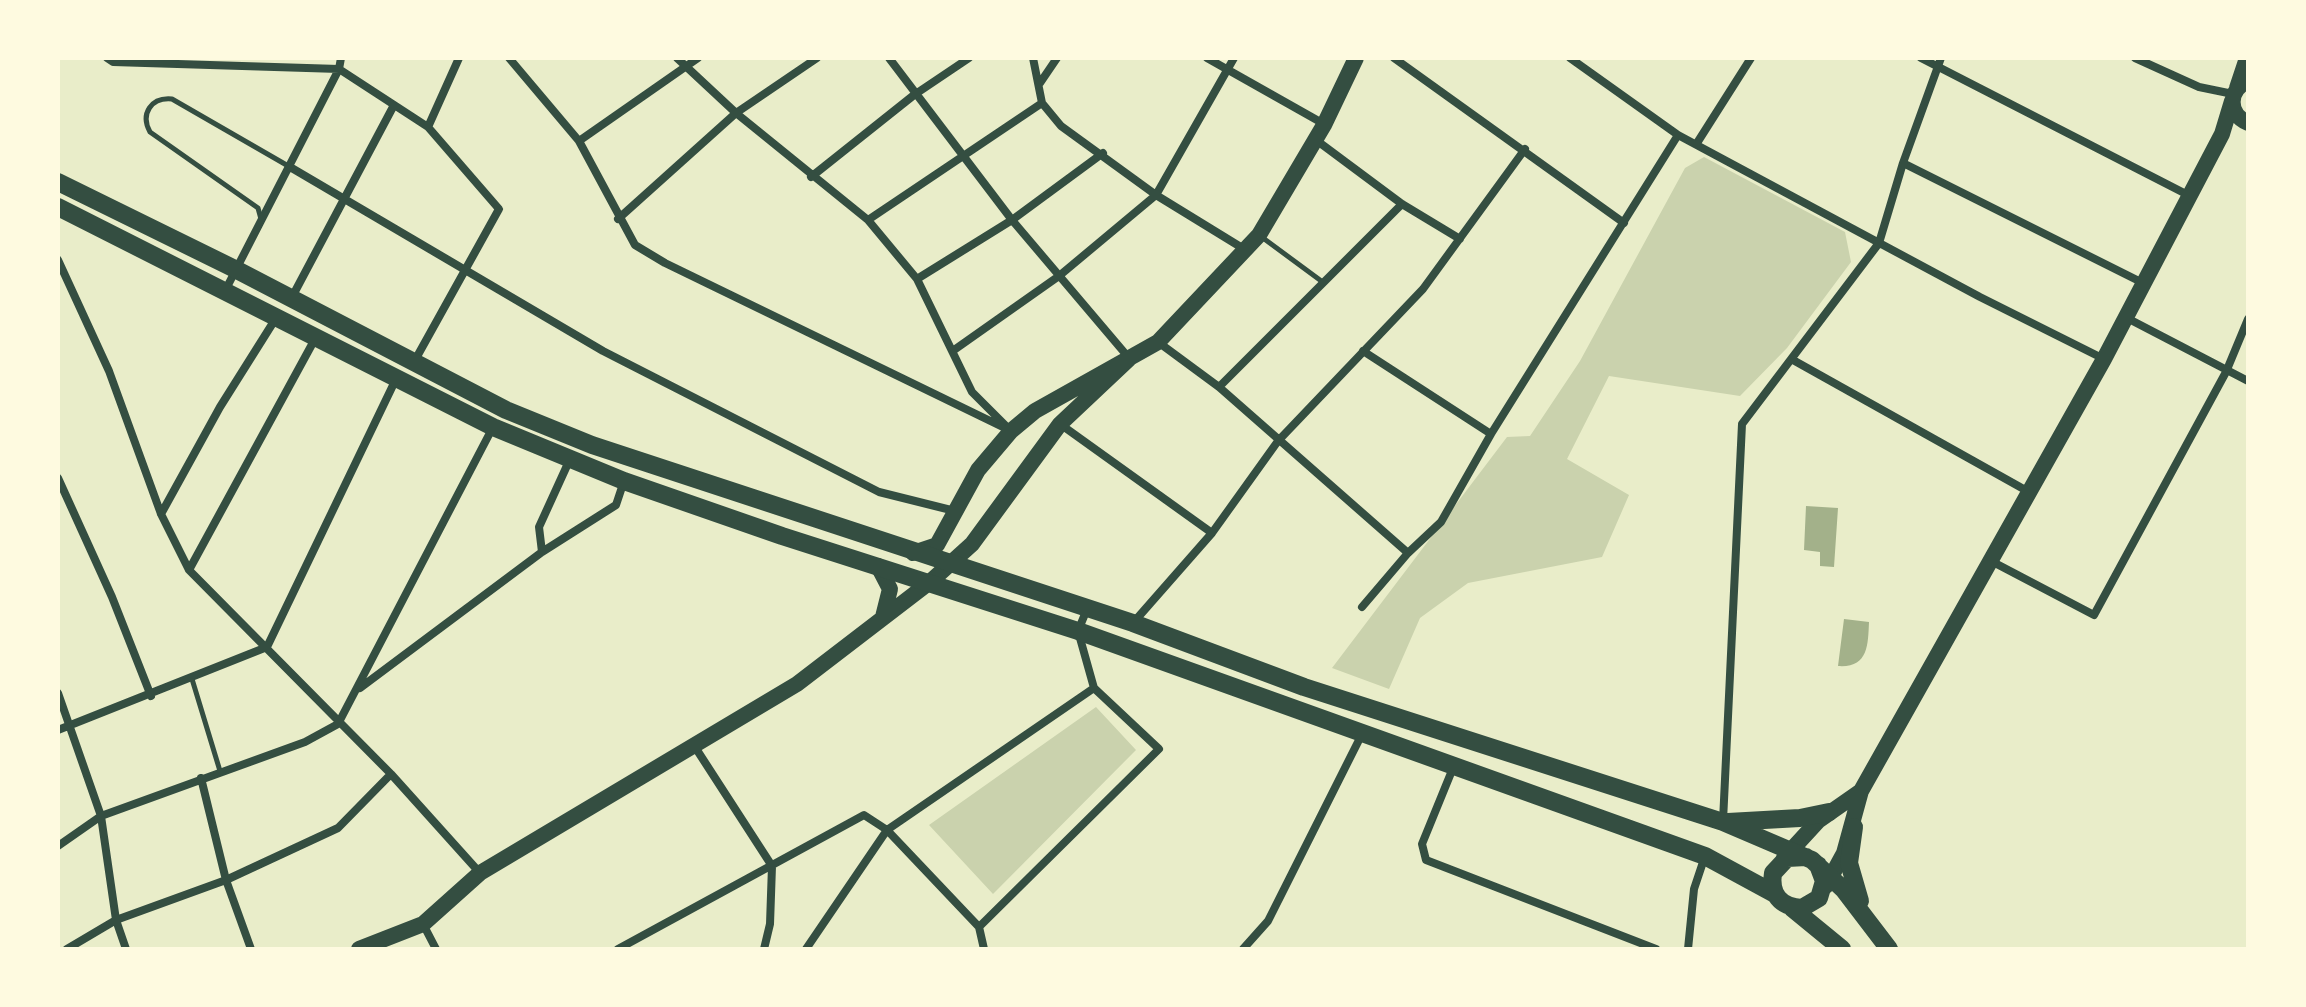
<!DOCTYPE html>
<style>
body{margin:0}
#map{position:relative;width:2306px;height:1007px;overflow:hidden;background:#e9edc9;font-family:Bitter,serif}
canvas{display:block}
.frame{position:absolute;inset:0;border:60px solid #fefae0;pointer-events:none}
</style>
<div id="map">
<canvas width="2306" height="1007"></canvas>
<div class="frame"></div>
</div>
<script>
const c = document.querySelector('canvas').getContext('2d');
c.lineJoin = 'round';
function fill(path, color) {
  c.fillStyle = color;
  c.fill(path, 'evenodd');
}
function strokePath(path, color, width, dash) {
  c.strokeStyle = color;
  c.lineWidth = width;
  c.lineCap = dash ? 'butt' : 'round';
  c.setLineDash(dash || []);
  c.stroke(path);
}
fill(new Path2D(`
 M 1704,157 L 1845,232 L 1851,262 L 1787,348 L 1740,396 L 1609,376 L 1567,459 L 1629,495 L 1602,557 L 1468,583 L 1420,618 L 1389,689 L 1332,668 L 1507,437 L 1530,436 L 1580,361 L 1685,168 Z
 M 1096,707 L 1136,750 L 993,894 L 929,825 Z`), '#cad2ad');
fill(new Path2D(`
 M 1806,506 L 1838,508 L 1834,567 L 1820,566 L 1820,552 L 1804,550 Z
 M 1844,619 L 1869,622 C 1868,646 1868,668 1838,666 Z`), '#a3b18a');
strokePath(new Path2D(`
 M 261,219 L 258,208 L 150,132 C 140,114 151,97 172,99 L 290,167
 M 1263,238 L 1324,283
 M 192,679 L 220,771`), '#344e41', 5);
strokePath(new Path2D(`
 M 107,58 L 113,62 L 339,69 L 428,127 L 499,209 L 414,362
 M 509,58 L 579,141 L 635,245 L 665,263 L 1011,431
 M 677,58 L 736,113 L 868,220 L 917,279 L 972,392 L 1007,427
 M 889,58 L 1012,220 L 1129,358
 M 1033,58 L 1042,103 L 1061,126 L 1156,195 L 1244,249
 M 1207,58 L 1324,124
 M 1394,58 L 1624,223
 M 1570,58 L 1678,135 L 1980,297 L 2104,359
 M 1921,58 L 2190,196
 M 2135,58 L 2199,87 L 2233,94
 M 1040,83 L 1057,58
 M 428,127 L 459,58
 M 1316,140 L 1402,204 L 1460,239
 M 579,141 L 698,58
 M 1697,143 L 1751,58
 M 1903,163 L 2143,283
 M 290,167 L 603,351 L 879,492 L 955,511
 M 811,177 L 914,95 L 969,58
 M 618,219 L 736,113 L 817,58
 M 868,220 L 1042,103
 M 58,260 L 109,371 L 161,514 L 189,570 L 391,774 L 480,873
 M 917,279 L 1012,220 L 1103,153
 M 226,289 L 339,69 L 341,58
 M 291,299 L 394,105
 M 2125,317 L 2248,381
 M 1158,342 L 1219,387 L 1408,553
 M 954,350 L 1059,276 L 1156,195 L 1234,58
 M 1363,351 L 1491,434
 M 1793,360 L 2029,492
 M 1219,387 L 1402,204
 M 1060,424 L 1212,533 L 1278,441 L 1423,289 L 1525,149
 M 58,478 L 112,597 L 151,696
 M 161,514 L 220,407 L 276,318
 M 542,552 L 539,527 L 570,459
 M 1991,561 L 2094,615 L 2226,372 L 2248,319
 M 189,570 L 316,337
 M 1362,607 L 1408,553 L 1441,522 L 1491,434 L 1678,135
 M 1133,623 L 1212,533
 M 360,688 L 542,552 L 616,505 L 624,481
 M 58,693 L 101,816 L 116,920 L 126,949
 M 58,730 L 267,647 L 396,379
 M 695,747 L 772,866 L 770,924 L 764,949
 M 1453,768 L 1422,844 L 1426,860 L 1656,949
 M 201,778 L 226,880 L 251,949
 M 1723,821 L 1742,424 L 1879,243 L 1903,163 L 1941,58
 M 58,846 L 101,816 L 305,742 L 338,724 L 493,427
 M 423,924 L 436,949
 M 979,927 L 1159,749 L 1094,688 L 1078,631 L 1087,609
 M 67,949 L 116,920 L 226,880 L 338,828 L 391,774
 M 618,949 L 864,815 L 887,830 L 979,927 L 984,949
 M 806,949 L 887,830 L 1094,688
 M 1243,949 L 1268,921 L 1362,734
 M 1688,949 L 1694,889 L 1705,856`), '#344e41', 8);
strokePath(new Path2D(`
 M 2248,81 C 2228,90 2227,114 2248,123
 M 2237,88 L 2247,58
 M 913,553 L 937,545 L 978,470 L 1011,431 L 1035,411 L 1158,342 L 1259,235 L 1324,125 L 1356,58
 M 878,566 L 890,589 L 883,617
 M 1784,858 L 1818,821 L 1861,791
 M 1826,886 L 1844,853 L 1861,791 L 2104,359 L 2222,134 L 2232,101
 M 359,949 L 423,924 L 480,873 L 797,684 L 930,582 L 972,544 L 1060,424 L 1129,359`), '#344e41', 16);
strokePath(new Path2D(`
 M 58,182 L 235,269 L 506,410 L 592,445 L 1133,623 L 1304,687 L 1723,822 L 1812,860 L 1844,890 L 1889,949
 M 58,207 L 493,427 L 624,481 L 782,536 L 1078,631 L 1705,856 L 1775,894
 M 1728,822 L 1800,818 L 1829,812
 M 1854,827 L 1849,863 L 1860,901
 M 1806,857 L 1787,858 L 1773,873 C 1770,894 1780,907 1802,908 L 1819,898 L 1824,881 L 1818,865
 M 1792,908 L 1842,949`), '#344e41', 18);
</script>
